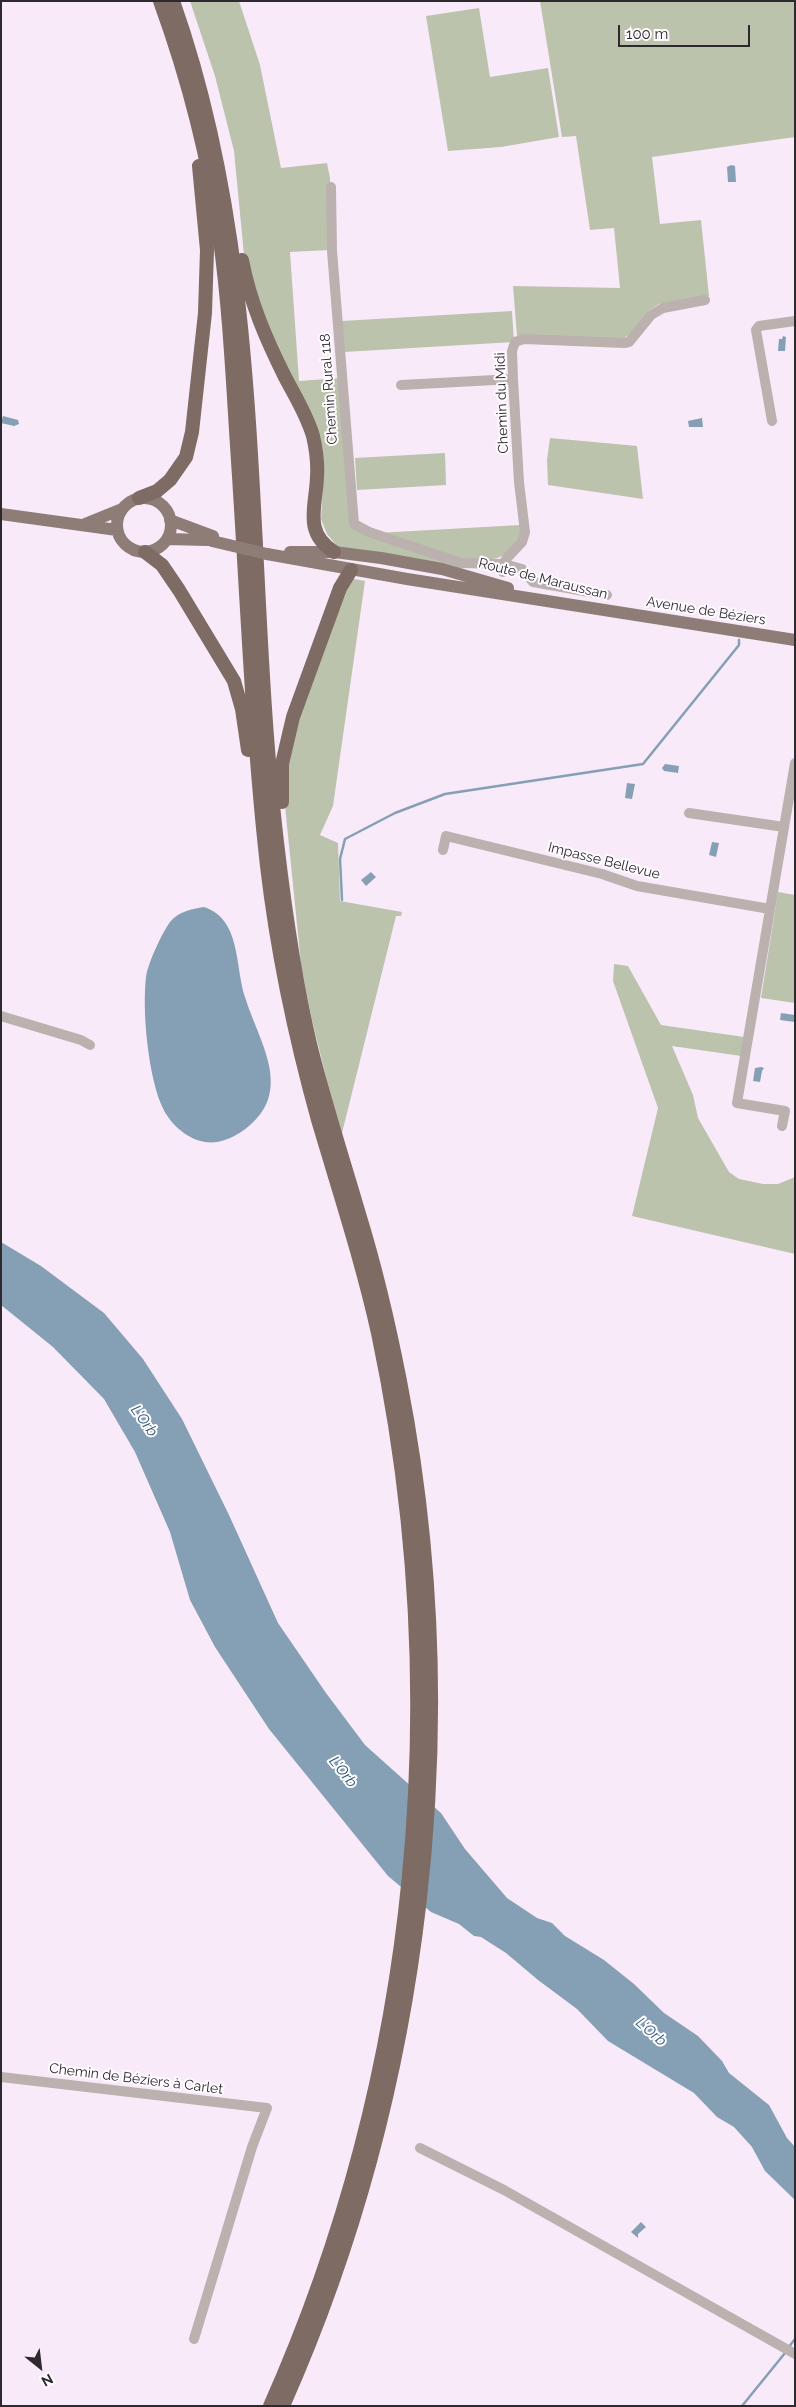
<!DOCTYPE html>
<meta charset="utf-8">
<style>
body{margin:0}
#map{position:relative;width:796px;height:2407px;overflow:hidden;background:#f9eafa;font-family:Raleway,sans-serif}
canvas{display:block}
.frame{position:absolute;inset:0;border:2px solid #2e282f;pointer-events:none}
.north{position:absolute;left:15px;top:2342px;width:50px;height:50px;-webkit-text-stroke:4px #fffcff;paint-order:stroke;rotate:151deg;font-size:14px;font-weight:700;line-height:20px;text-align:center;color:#2e282f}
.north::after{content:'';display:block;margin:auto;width:18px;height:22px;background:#2e282f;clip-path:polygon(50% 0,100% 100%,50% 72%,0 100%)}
.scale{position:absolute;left:618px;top:25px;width:132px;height:22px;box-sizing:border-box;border:2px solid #2e282f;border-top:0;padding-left:6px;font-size:15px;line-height:18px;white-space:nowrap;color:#2e282f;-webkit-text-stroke:4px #fffcff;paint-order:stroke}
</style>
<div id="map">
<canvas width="796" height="2407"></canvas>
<div class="frame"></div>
<div class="north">N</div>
<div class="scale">100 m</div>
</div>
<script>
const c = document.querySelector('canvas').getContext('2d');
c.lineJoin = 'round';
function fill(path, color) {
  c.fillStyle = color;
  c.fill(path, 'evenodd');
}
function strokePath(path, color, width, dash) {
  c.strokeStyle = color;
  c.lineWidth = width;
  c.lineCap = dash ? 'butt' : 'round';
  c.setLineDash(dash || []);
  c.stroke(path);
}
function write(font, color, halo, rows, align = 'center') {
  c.font = font + ' Raleway,sans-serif';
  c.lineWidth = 4;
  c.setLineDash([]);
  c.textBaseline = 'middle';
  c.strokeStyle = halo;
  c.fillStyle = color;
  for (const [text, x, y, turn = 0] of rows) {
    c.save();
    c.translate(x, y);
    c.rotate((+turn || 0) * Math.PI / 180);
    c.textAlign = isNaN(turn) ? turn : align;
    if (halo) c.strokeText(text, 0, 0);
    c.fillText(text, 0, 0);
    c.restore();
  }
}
fill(new Path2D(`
 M 190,1 L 239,1 L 260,65 L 281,168 L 327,163 L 330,178 L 330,250 L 290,252 L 299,381 L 340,378 L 353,527 L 465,569 L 338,547 L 327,534 L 321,519 L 324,465 L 322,447 L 259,313 L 244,255 L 234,151 L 215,76 Z
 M 540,1 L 795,1 L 795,137 L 652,157 L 660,224 L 701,220 L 709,296 L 659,304 L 648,311 L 629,335 L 625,337 L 626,342 L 517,336 L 513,286 L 620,288 L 614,228 L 590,230 L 576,136 L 562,137 Z
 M 479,8 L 490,77 L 548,68 L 559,137 L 501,147 L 448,151 L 426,16 Z
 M 512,311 L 514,342 L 344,352 L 342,321 Z
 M 550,438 L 637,446 L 643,499 L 548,485 L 547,460 Z
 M 445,453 L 446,485 L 357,490 L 355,458 Z
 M 520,525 L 521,536 C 515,542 509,552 502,556 C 471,571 408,543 377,533 Z
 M 349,578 L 365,581 L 333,806 L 320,835 L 338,843 L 340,901 L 402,912 L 401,916 L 396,916 L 341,1137 L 312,1020 L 301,964 L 284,796 L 290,739 Z
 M 778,892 L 795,895 L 795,1003 L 761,998 Z
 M 614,964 L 628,966 L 661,1025 L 744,1037 L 741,1056 L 672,1046 L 693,1095 L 698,1118 L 729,1172 L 739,1179 L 763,1184 L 778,1184 L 795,1177 L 795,1254 L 632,1216 L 658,1108 L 613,981 Z`), '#bcc3ad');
fill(new Path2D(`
 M 731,165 L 735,166 L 736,182 L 728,182 L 727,167 Z
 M 783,336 L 786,337 L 785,351 L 778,351 L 779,339 L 782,339 Z
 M 3,416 L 18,420 L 19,424 L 14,426 L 1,423 Z
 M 702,418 L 703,427 L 689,427 L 688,421 Z
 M 665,764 L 679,766 L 678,773 L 664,771 L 662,768 Z
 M 627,783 L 635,784 L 632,799 L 625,798 Z
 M 712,842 L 719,843 L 716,857 L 709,855 Z
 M 371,872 L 376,877 L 366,886 L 361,880 Z
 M 204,907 C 241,919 235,966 245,997 C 259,1043 296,1092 244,1130 C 233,1138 219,1144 205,1142 C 186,1139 168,1122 161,1104 C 148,1072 142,1011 146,977 C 148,963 162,933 170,922 C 179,911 192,909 204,907 Z
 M 781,1013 L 795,1015 L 795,1022 L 780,1020 Z
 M 761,1067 L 764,1068 L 762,1071 L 760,1082 L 753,1081 L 755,1068 Z
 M 1,1242 L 41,1266 L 104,1313 L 143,1359 L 182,1419 L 229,1515 L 278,1623 L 326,1693 L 365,1745 L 441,1813 L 465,1849 L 507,1898 L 537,1918 L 552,1923 L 565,1936 L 604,1960 L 634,1984 L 664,2013 L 698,2036 L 722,2061 L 729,2073 L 769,2105 L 787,2138 L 795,2147 L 795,2200 L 765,2171 L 752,2147 L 734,2127 L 717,2117 L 694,2093 L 608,2041 L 577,2009 L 538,1980 L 506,1953 L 481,1937 L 474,1936 L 459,1924 L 431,1912 L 388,1876 L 269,1729 L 215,1647 L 190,1600 L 170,1532 L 135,1452 L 104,1399 L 53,1347 L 1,1305 Z
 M 641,2222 L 646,2227 L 638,2234 L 638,2238 L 631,2232 Z`), '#859fb4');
strokePath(new Path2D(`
 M 342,900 L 340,859 L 345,839 L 395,813 L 445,794 L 643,764 L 739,645 L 739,640
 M 788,2348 L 795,2339
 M 742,2406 L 785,2353`), '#859fb4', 2.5);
strokePath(new Path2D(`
 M 331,187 L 332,251 L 354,524 L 369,532 L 461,563 L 504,564 L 522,569 L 533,582 L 607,595
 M 401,385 L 513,379
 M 772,421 L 756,330 L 759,326 L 795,321
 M 503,572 L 506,559 L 522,542 L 525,532 L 519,482 L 513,379 L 512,351 L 515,342 L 524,339 L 624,343 L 629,342 L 651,315 L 663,308 L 705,300
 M 689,813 L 784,827
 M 443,850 L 446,836 L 602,874 L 637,886 L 770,909
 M 1,1016 L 81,1040 L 90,1045
 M 782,1126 L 785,1111 L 737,1103 L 795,763
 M 1,2077 L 267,2108 L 252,2147 L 194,2339
 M 420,2148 L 504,2190 L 795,2354`), '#bbb1ae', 10);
strokePath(new Path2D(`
 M117 525a27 27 0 1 1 54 0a27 27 0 1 1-54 0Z
 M 1,514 L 117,530
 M 170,520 L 213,536
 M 85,524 L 122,509
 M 167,539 L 207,540
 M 290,552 L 334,552 L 381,558 L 442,569 L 508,588
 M 267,554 L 407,579 L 795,640`), '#8e7d77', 12);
strokePath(new Path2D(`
 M 160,1 C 188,78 209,159 220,240 C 230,313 233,387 238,461 C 247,596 252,732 267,866 C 277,952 295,1037 318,1120 C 339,1191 362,1261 378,1333 C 454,1693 420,2069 270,2406
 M 173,1 C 269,271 244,561 277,842 C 285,911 295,981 311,1048 C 325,1104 343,1159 359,1214 C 376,1269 389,1325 400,1381 C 467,1722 424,2089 283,2406
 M 242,260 C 250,302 266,339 285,377 C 295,396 307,415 313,436 C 316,449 318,463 317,477 C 316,507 303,532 334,552
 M 139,498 L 157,491 L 170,480 L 186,457 L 192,432 L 205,313 L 207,250 L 199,166
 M 145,552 L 162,565 L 179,590 L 234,681 L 242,709 L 248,750
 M 282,802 L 282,764 L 293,717 L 340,588 L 351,570`), '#7e6b63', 14);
strokePath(new Path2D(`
 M 212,541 L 267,554`), '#8e7d77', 12);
write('14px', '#2e282f', '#fffcff', [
 ["Chemin Rural 118",329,389,-94],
 ["Chemin du Midi",502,403,-92],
 ["Route de Maraussan",543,579,14],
 ["Avenue de Béziers",706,611,9],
 ["Impasse Bellevue",604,861,14],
 ["Chemin de Béziers à Carlet",136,2079,7]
]);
write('italic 15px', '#2e5b7b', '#fffcff', [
 ["L'Orb",144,1421,54],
 ["L'Orb",343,1772,51],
 ["L'Orb",651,2032,41]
]);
</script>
